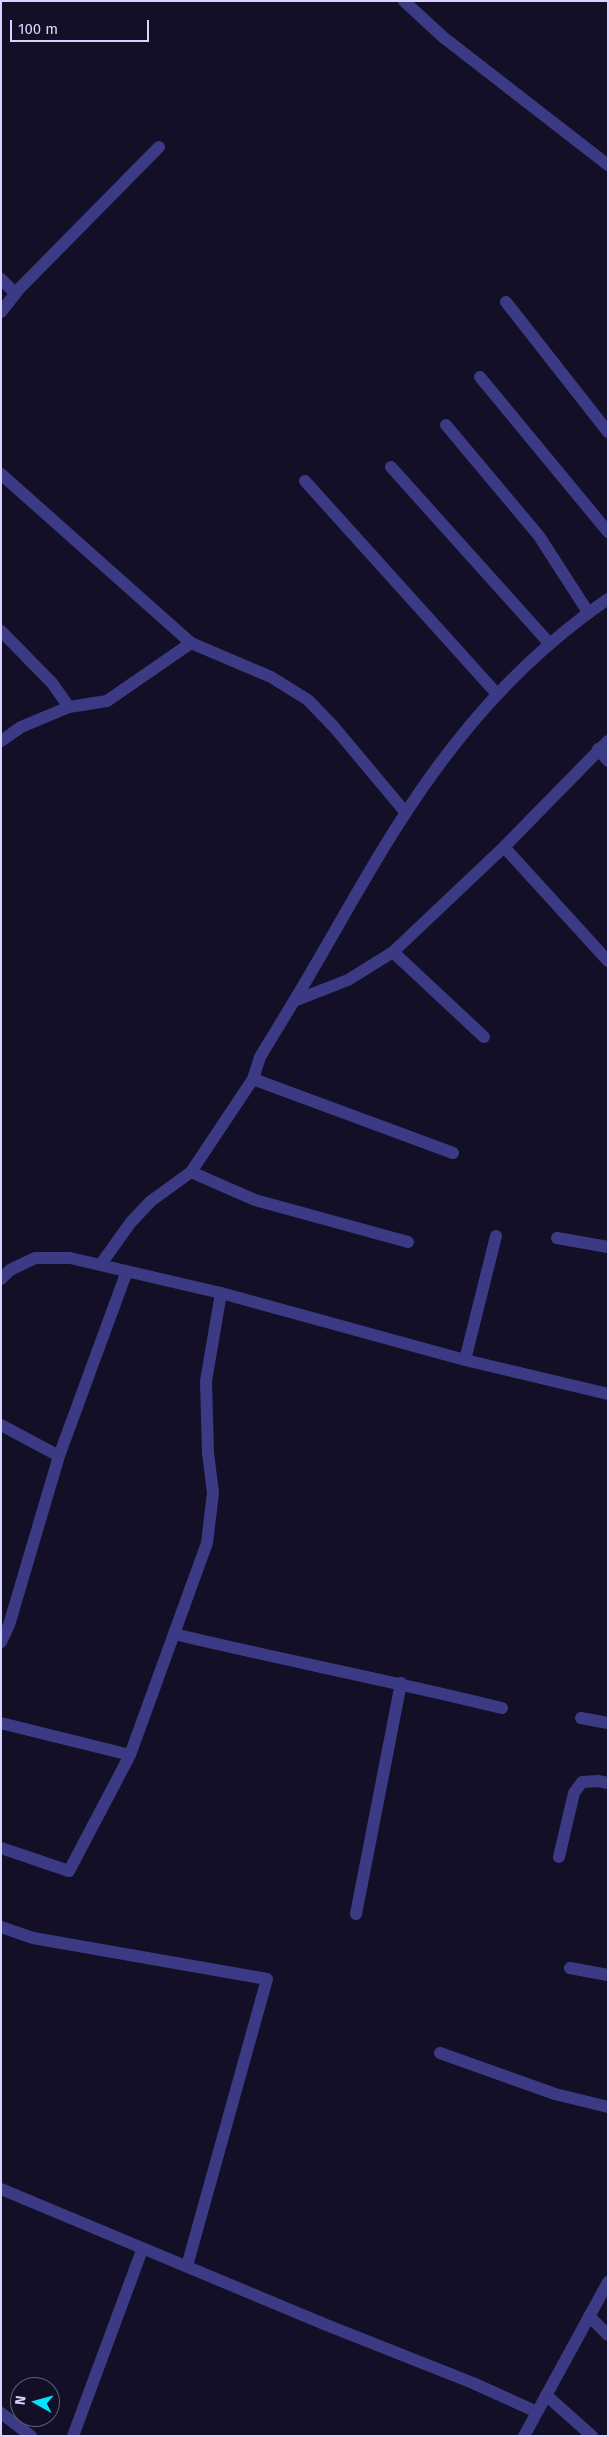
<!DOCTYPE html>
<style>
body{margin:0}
#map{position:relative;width:609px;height:2437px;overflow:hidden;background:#130f26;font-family:"Fira Sans",sans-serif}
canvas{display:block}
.frame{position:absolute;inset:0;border:2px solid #d9d4ff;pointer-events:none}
.north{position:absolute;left:10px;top:2377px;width:50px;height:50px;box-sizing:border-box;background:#130f26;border:1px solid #625e7d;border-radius:50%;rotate:277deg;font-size:14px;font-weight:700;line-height:20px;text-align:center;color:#d9d4ff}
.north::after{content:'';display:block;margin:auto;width:18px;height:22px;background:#00e5ff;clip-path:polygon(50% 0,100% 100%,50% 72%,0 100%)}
.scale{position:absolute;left:10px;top:20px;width:139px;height:22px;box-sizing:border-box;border:2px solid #d9d4ff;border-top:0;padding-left:6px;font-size:15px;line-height:18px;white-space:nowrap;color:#d9d4ff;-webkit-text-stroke:4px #130f26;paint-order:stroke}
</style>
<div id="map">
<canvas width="609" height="2437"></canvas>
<div class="frame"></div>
<div class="north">N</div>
<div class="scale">100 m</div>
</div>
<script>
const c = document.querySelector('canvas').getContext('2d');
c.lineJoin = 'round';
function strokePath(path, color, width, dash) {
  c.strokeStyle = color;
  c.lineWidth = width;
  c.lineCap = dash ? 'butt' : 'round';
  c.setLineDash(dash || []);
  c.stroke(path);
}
strokePath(new Path2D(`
 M 404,1 L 443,37 L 608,165
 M 1,279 L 15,293
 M 506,302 L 608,432
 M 1,312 L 19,289 L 159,147
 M 480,377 L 608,532
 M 446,425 L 539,536 L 588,612
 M 391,467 L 550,644
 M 1,474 L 191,643 L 271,677 L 308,700 L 334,727 L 406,813
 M 305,481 L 497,694
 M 1,631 L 52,683 L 69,707
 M 1,741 L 21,727 L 69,707 L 107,701 L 191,643
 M 598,749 L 608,761
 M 504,847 L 608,961
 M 393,952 L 484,1037
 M 294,1001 C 346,915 392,823 455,744 C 498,689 550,639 608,599
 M 253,1079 L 453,1153
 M 191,1172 L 255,1200 L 408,1242
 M 557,1238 L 608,1247
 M 101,1264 L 131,1222 L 151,1201 L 191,1172 L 253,1079 L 260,1057 L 294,1001 L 348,980 L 393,952 L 504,847 L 608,741
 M 1,1279 L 10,1270 L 35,1258 L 70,1258 L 221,1293 L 465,1360 L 608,1394
 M 465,1360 L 496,1236
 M 1,1425 L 59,1456
 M 174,1634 C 283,1660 393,1681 502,1708
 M 1,1642 L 9,1625 L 59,1456 L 127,1271
 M 581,1718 L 608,1723
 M 1,1723 L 130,1755
 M 1,1848 L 69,1871 L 130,1755 L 207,1543 L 213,1493 L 208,1453 L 206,1381 L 221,1293
 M 559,1857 L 574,1793 L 582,1782 L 598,1781 L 608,1783
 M 356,1914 L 401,1683
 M 1,1927 L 33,1938 L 267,1979 L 187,2266
 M 570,1968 L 608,1975
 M 440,2053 L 555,2094 L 608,2107
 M 1,2189 L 324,2324 L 473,2383 L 537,2412
 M 589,2316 L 608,2335
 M 546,2395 L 592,2436
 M 1,2413 L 31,2436
 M 73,2436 L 142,2250
 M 524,2436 L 608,2282`), '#3d3a85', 12);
</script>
